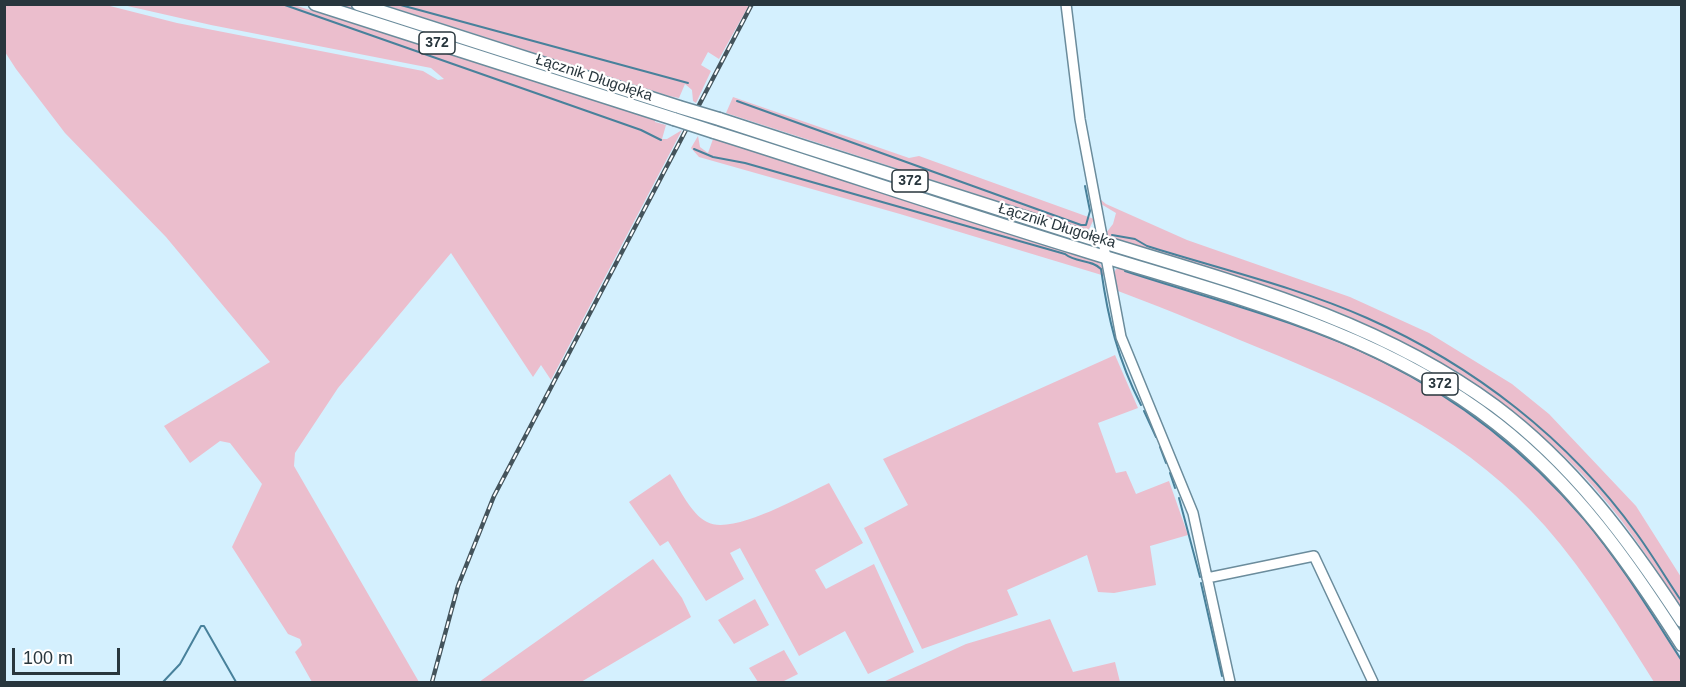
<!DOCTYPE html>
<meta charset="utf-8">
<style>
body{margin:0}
#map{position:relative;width:1686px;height:687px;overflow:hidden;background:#d4f0fe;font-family:Helvetica,sans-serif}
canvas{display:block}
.frame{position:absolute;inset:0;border:6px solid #28363d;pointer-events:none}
.scale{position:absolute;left:12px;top:648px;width:108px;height:27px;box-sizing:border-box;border:3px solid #28363d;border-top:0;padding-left:8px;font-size:18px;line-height:21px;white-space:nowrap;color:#28363d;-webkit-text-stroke:4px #fff;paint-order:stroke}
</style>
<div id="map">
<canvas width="1686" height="687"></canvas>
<div class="frame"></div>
<div class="scale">100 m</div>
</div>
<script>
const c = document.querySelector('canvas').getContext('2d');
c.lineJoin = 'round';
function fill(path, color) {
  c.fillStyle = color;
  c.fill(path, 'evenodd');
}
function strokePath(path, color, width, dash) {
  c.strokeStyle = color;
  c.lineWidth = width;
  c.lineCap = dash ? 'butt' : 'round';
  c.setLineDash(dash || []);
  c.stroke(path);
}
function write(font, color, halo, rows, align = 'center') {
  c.font = font + ' Helvetica,sans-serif';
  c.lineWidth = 4.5;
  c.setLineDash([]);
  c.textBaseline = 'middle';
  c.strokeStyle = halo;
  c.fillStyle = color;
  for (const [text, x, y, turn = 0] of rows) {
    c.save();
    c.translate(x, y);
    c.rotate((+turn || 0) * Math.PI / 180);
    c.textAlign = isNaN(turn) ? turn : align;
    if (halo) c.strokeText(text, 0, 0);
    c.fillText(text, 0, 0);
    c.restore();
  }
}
fill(new Path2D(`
 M 4,5 L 106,5 L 177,23 L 423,71 L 438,80 L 444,79 L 431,68 L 211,25 L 123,5 L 294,5 L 655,119 L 655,122 L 666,125 L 662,139 L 667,139 L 682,130 L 551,380 L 541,365 L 533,377 L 451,253 L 338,388 L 295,453 L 294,466 L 419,682 L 312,682 L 295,652 L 302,645 L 300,639 L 288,634 L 232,547 L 262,484 L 230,443 L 220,441 L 190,463 L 164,426 L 270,362 L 166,237 L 65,133 L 16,69 L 5,52 Z
 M 329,5 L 346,5 L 678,110 L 676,115 Z
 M 385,5 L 749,5 L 719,59 L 708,52 L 701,65 L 711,71 L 696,103 L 693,101 L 692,90 L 685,84 L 679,98 L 669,96 Z
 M 733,97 L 909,158 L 919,156 L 1094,219 L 1089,229 L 1084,229 L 738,117 L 726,113 Z
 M 717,123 L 1083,241 L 716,127 Z
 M 698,136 L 700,147 L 708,153 L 713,139 L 724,141 L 1071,252 C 1085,264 1100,250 1105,276 L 900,214 L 699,157 L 691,148 Z
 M 1100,199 L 1106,204 L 1187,240 L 1350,297 L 1429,333 L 1512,384 L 1549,414 L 1636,506 L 1681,577 L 1681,608 C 1651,561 1620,514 1581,473 C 1505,394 1410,338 1307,300 C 1243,277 1170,262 1109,236 L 1106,233 L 1113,224 L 1116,213 L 1101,204 Z
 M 1124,268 C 1205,294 1292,316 1369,352 C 1477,402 1569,483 1633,583 C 1642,597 1679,648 1681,660 C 1683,667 1681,675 1681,682 L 1654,682 C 1620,628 1587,574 1545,526 C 1471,442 1380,398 1279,356 C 1225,334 1172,311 1118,291 L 1113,275 L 1116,269 Z
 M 1115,355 L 1138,408 L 1098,423 L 1116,473 L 1126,471 L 1136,494 L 1169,481 L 1188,535 L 1150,546 L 1156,585 L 1114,593 L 1098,592 L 1087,555 L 1007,590 L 1018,615 L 922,649 L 864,528 L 908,505 L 883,459 Z
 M 670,474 C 680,489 691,514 707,522 C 733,536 803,495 829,483 L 863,543 L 815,570 L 826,589 L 874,564 L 914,652 L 868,674 L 845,631 L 799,656 L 740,548 L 730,553 L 744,579 L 706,601 L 668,541 L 660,546 L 629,502 Z
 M 653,559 L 682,598 L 691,617 L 581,682 L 479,682 Z
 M 755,599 L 769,625 L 734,644 L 718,620 Z
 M 1050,619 L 1073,672 L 1115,662 L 1120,682 L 883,682 L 966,644 Z
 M 784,650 L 798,674 L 782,682 L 758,682 L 749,668 Z`), '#ebbecd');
strokePath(new Path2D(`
 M 282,4 L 641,130 L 661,140
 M 397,4 L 688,83
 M 737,101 L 1081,225 L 1086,225 L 1090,211 L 1085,186
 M 694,149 L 713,157 L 745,163 L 1065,254 C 1076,263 1091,259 1101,269 C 1108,319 1118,360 1141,405
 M 1112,235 L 1135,239 L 1147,246 C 1220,269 1297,287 1367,318 C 1473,365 1569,439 1637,534 C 1653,556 1667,580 1682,602
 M 1125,271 C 1210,299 1301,321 1382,361 C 1459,399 1528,454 1584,519 C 1621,563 1651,613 1682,661
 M 1144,411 L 1156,437
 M 1160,447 L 1166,463
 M 1170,473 L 1175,488
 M 1179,498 L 1200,577
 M 1201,583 L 1222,676
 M 163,682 L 180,664 L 201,626 L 204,626 L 236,682`), '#48819b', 2);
const minor = new Path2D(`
 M 1066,4 L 1080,119 L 1121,337 L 1193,513 L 1230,682
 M 1207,578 L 1314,556 L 1373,682`);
const major = new Path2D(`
 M 315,4 L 674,119
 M 358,4 L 679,107
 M 719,119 C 838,158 957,196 1077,234 C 1221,279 1371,315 1495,406 C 1573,464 1629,540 1682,621
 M 714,132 C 835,170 955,211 1076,248 C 1221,294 1375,328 1497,424 C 1575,485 1629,562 1682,645`);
strokePath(minor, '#6b8c9c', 12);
strokePath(major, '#6b8c9c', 15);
strokePath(minor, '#fff', 9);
strokePath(major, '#fff', 12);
const rail = new Path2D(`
 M 432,682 L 458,586 L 494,496 L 752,4`);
strokePath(rail, '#44545c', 4.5);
strokePath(rail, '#fff', 2, [7]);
const majorBridge = new Path2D(`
 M 679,107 L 719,119
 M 674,119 L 714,132`);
strokePath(majorBridge, '#6b8c9c', 15, []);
strokePath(majorBridge, '#fff', 12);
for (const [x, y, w] of [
 [437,43,36],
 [910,181,36],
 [1440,384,36]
]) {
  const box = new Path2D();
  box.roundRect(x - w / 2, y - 11, w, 22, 4.5);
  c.fillStyle = '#fff';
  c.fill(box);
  strokePath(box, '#28363d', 1.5);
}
write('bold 14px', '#28363d', null, [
 ["372",437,43],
 ["372",910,181],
 ["372",1440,384]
]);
write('15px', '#28363d', '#fff', [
 ["Łącznik Długołęka",594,78,18],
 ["Łącznik Długołęka",1057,226,17]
]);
</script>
